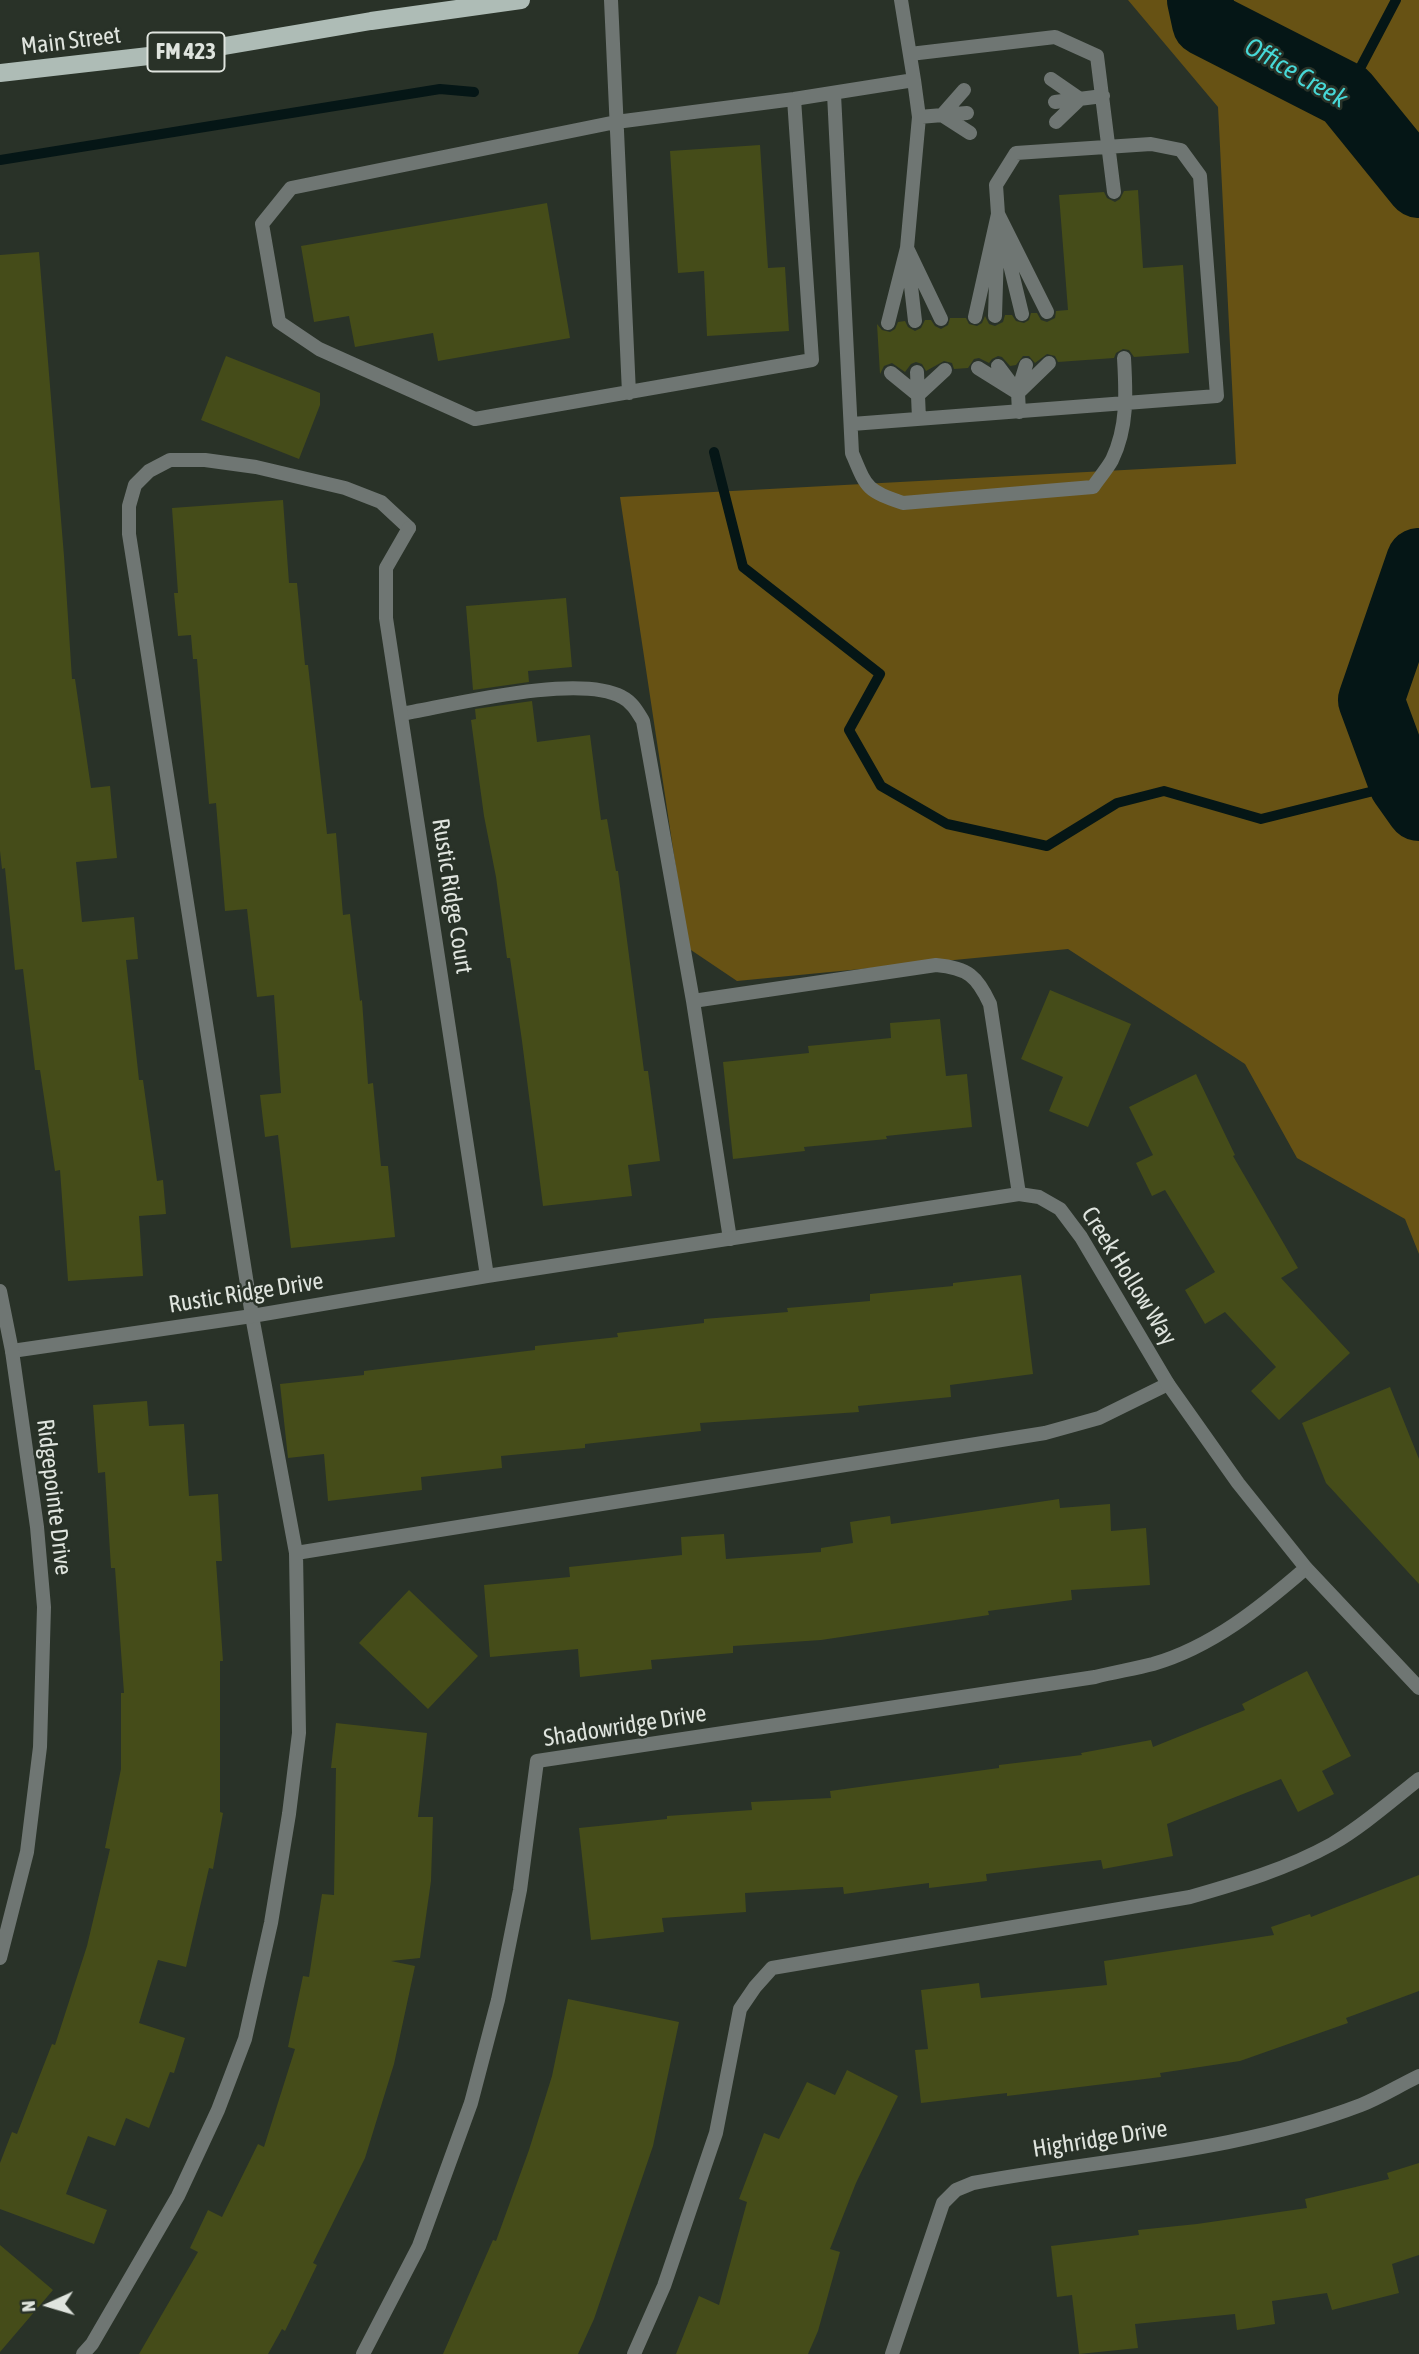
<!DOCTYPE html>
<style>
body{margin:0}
#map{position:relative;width:1419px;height:2354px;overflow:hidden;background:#293228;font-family:"Asap Condensed",sans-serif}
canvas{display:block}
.north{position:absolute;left:14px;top:2270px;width:70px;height:70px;-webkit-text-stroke:5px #293228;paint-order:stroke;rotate:266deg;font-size:19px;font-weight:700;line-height:28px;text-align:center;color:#dfe4de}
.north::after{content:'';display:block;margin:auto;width:24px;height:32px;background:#dfe4de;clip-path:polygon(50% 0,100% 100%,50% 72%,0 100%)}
</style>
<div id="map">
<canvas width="1419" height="2354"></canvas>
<div class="north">N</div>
</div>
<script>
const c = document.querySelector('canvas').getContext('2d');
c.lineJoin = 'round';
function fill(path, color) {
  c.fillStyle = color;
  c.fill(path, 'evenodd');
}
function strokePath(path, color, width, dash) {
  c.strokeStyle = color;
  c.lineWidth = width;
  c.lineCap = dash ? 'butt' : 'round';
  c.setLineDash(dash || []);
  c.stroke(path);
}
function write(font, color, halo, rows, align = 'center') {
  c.font = font + ' "Asap Condensed",sans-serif';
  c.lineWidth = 5;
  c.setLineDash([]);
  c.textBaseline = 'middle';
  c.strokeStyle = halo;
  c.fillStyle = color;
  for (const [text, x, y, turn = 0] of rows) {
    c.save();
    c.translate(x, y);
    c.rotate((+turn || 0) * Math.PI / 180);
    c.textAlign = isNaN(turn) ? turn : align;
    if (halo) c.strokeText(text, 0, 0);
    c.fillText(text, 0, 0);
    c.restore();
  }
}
fill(new Path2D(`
 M 1128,0 L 1419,0 L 1419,1254 L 1405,1219 L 1297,1158 L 1245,1064 L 1068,949 L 737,981 L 688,948 L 620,497 L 1236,464 L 1218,107 Z`), '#675214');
strokePath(new Path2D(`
 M 1346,95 L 1396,0
 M 0,160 L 440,89 L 474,92
 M 714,452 L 743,567 L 880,674 L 849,730 L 881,786 L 947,824 L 1047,846 L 1117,803 L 1164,791 L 1261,819 L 1402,784`), '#051616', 10);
strokePath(new Path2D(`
 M 1200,0 L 1205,23 L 1346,95 L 1419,185
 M 1419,561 L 1371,700 L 1402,784 L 1419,808`), '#051616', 66);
fill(new Path2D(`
 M 760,145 L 768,268 L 785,267 L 789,331 L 707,336 L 704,271 L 678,273 L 670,151 Z
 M 1138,190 L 1143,268 L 1183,265 L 1189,353 L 1134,357 L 1129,350 L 1123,349 L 1116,353 L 1114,358 L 1058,362 L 1055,356 L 1047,354 L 1035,363 L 1029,356 L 1023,356 L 1016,365 L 1010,366 L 1002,357 L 998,356 L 992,359 L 989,363 L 979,358 L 974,359 L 968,368 L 954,369 L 952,363 L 944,361 L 926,371 L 922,364 L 916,362 L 911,364 L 905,372 L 892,363 L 884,366 L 880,374 L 877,324 L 882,330 L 890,332 L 895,329 L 898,322 L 905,321 L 908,327 L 915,331 L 921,328 L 925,320 L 931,320 L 935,326 L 941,329 L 948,325 L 950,318 L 966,318 L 969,324 L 977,326 L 982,323 L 985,316 L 989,324 L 995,326 L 1003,322 L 1005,315 L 1012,315 L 1016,321 L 1024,323 L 1029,320 L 1031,313 L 1037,313 L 1041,320 L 1047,322 L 1055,318 L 1056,311 L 1068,310 L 1059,195 L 1104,192 L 1107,198 L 1115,202 L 1120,199 L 1124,191 Z
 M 547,203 L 570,338 L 438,361 L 433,333 L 355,347 L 349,316 L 314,322 L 301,246 Z
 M 39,252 L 64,556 L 72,679 L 75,679 L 91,788 L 110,786 L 117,858 L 76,862 L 82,922 L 134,917 L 138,959 L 126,960 L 139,1080 L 143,1080 L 157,1181 L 163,1180 L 166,1214 L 139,1216 L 143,1276 L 68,1281 L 60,1170 L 55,1171 L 40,1070 L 35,1070 L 23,969 L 15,970 L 5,868 L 2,869 L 0,851 L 0,255 Z
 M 226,356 L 320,393 L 320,405 L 299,459 L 201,420 Z
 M 283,500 L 289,583 L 297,583 L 305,665 L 308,665 L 327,834 L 336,833 L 343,915 L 350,914 L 360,1001 L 362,1000 L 368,1084 L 373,1083 L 381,1166 L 388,1166 L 395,1237 L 291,1248 L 278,1135 L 265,1137 L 260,1095 L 281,1093 L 274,995 L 257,997 L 247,909 L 225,911 L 216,803 L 209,804 L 197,659 L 193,659 L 191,635 L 178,636 L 174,593 L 178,593 L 172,508 Z
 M 566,598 L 572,667 L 528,671 L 529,682 L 473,690 L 466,606 Z
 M 532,701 L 537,742 L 590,735 L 601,820 L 607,819 L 616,871 L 618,871 L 644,1071 L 648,1071 L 660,1161 L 628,1165 L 632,1196 L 543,1206 L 522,1041 L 510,958 L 507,958 L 496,877 L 484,816 L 471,720 L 476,719 L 475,709 Z
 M 1050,990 L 1131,1024 L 1088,1127 L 1049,1111 L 1063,1077 L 1021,1059 Z
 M 940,1019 L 946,1076 L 967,1074 L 972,1127 L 886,1136 L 887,1139 L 804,1147 L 805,1151 L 733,1159 L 723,1062 L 809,1053 L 808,1046 L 891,1038 L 890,1023 Z
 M 1196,1074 L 1235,1155 L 1233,1156 L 1298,1268 L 1281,1278 L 1350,1353 L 1279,1420 L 1251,1391 L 1276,1367 L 1225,1312 L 1205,1324 L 1185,1290 L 1215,1272 L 1165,1190 L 1152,1196 L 1136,1163 L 1153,1155 L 1129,1107 Z
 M 1021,1275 L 1033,1374 L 950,1385 L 951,1397 L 858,1406 L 859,1412 L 700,1423 L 701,1431 L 585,1444 L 585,1448 L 501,1456 L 502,1468 L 421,1477 L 422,1490 L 328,1501 L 324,1454 L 288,1458 L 280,1384 L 364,1375 L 364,1371 L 535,1350 L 535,1346 L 618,1337 L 617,1333 L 704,1323 L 704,1319 L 788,1312 L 787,1308 L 870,1301 L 870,1294 L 953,1286 L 953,1283 Z
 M 1390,1387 L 1419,1459 L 1419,1584 L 1326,1483 L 1302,1423 Z
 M 147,1401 L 149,1426 L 184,1424 L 189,1496 L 218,1494 L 222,1561 L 216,1561 L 223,1661 L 220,1661 L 220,1812 L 223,1813 L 213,1869 L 209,1868 L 186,1967 L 158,1960 L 139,2023 L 185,2038 L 174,2073 L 170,2072 L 149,2128 L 126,2118 L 115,2146 L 88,2136 L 66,2194 L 107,2210 L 94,2244 L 0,2209 L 0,2163 L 12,2132 L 17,2134 L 52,2044 L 55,2045 L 87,1946 L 110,1849 L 105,1848 L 121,1769 L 121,1693 L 124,1693 L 115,1568 L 111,1568 L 105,1472 L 98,1473 L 93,1405 Z
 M 1059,1499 L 1060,1508 L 1110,1504 L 1111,1531 L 1146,1528 L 1150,1585 L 1071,1590 L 1072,1600 L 988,1611 L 989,1615 L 821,1640 L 733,1646 L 733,1653 L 651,1660 L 652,1669 L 580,1677 L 578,1649 L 490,1657 L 484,1585 L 570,1577 L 569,1567 L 682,1555 L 681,1537 L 724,1534 L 726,1559 L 821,1552 L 821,1548 L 853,1543 L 850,1522 L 890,1516 L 891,1524 Z
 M 409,1590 L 478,1656 L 428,1709 L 359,1643 Z
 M 1307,1671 L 1351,1756 L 1322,1771 L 1334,1794 L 1298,1812 L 1281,1779 L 1167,1824 L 1173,1856 L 1103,1869 L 1101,1860 L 986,1874 L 987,1881 L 929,1888 L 929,1883 L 844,1894 L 843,1887 L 745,1893 L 746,1912 L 662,1918 L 664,1932 L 591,1940 L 579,1828 L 667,1819 L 667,1816 L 752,1810 L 751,1802 L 831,1798 L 830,1791 L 999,1768 L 999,1765 L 1082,1755 L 1081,1753 L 1151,1740 L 1153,1747 L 1245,1710 L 1242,1704 Z
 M 336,1723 L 427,1733 L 418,1817 L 433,1817 L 431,1881 L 420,1958 L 391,1961 L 415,1966 L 394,2064 L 365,2158 L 313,2263 L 317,2265 L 285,2331 L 282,2329 L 268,2354 L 139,2354 L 198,2252 L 190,2248 L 208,2210 L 222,2217 L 258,2144 L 264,2147 L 295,2049 L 288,2047 L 303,1976 L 309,1977 L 322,1894 L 334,1895 L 336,1768 L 331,1768 Z
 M 1419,1875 L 1419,1991 L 1346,2018 L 1348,2023 L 1240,2061 L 1160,2073 L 1161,2077 L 1007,2096 L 1007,2093 L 921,2103 L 915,2050 L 928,2049 L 921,1990 L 979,1983 L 981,1998 L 1107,1985 L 1104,1961 L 1274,1935 L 1271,1927 L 1310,1914 L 1311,1917 Z
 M 568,1999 L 679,2022 L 653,2146 L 594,2319 L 578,2354 L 443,2354 L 493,2240 L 496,2241 L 529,2150 L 552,2076 Z
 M 847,2070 L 898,2096 L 856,2183 L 830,2249 L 840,2252 L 818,2331 L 808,2354 L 676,2354 L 699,2296 L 719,2305 L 747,2202 L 739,2199 L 764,2133 L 779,2139 L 807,2082 L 835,2095 Z
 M 1419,2163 L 1419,2255 L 1392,2264 L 1399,2293 L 1332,2310 L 1327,2293 L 1272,2301 L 1275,2324 L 1237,2330 L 1235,2314 L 1135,2324 L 1138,2348 L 1079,2354 L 1072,2295 L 1057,2297 L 1051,2246 L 1139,2235 L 1138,2230 L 1197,2224 L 1307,2208 L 1305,2199 L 1389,2179 L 1387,2173 Z
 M 0,2245 L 53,2290 L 0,2352 Z`), '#454c19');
strokePath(new Path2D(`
 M 611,0 L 629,393
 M 910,54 L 1055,37 L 1097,56 L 1114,192
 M 1051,79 L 1080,99
 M 834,94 L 852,453 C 867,489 866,490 903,503 L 1093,487 C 1099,478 1107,469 1112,460 C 1128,427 1126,392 1124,358
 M 794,99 L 812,360 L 475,419 L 319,349 L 279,322 L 262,224 L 291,188 L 616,122 L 794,99 L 914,80 L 901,0
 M 1055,102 L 1103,96
 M 942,115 L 964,90
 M 942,115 L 970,133
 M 919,117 L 967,113
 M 1056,122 L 1080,99
 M 1004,240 L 1022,314
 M 907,248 L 941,319
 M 908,260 L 915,321
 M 995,316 L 997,251
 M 975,317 L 998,214
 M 888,323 L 907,248 L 919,117 L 914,80
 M 998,366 L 1013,386
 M 978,368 L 1018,393
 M 917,372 L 919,419
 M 891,373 L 918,395
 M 1018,391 L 1026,365
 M 918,395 L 945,370
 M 1019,412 L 1018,393 L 1049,363
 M 852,424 L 1217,396 L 1200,176 L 1181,150 L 1151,144 L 1016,153 L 996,185 L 998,214 L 1047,312
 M 401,714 C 453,705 578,673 622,697 C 632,702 637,711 643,721 L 693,1001 L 730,1239
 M 693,1001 L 936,965 C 968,968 977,976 990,1004 L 1019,1194
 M 296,1553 L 1045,1433 L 1099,1418 L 1168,1384
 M 83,2354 L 92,2344 L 178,2196 L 218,2110 L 245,2039 L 271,1923 L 289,1814 L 299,1733 L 296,1553 L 252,1316 L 129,534 L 129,506 L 135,485 L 149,471 L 170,460 L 205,460 L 256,467 L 345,488 L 381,502 L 409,528
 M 634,2354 L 664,2286 L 716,2133 L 740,2009 L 755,1987 L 772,1968 L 1190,1897 C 1239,1883 1287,1869 1332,1844 C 1363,1826 1391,1801 1419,1779`), '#6f7673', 14);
strokePath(new Path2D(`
 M 409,528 L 386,568 L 386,618 L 487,1276
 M 12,1351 L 252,1316 L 487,1276 L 1019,1194 L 1039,1197 L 1060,1209 L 1081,1237 L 1168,1384 L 1238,1483 L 1306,1568 L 1419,1688
 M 363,2354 L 419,2246 L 471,2103 L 498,2000 L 520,1890 L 537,1761 L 1095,1677 C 1114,1672 1134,1669 1153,1664 C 1212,1647 1261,1607 1306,1568
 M 892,2354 L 943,2203 L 956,2190 L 973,2183 C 1102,2159 1238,2152 1361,2105 C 1381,2097 1400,2085 1419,2076`), '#6f7673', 14);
strokePath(new Path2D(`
 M 0,1291 L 12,1351 L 37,1527 L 44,1607 L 40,1747 L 27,1852 L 0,1958`), '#6f7673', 14);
strokePath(new Path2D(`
 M 0,73 L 201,50 L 371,21 L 521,0`), '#aebcb6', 18);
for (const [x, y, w] of [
 [186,52,77]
]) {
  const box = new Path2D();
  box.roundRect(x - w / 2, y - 19.5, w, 39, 5);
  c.fillStyle = '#293228';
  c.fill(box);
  strokePath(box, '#dfe4de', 2);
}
write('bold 23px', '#dfe4de', null, [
 ["FM 423",186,52]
]);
write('24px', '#dfe4de', '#293228', [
 ["Main Street",71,41,-7],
 ["Rustic Ridge Court",452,896,81],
 ["Creek Hollow Way",1129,1276,58],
 ["Rustic Ridge Drive",246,1293,-9],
 ["Ridgepointe Drive",54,1497,83],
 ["Shadowridge Drive",625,1726,-9],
 ["Highridge Drive",1100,2139,-9]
]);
write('italic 26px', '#47d8d7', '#293228', [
 ["Office Creek",1296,73,30]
]);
</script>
